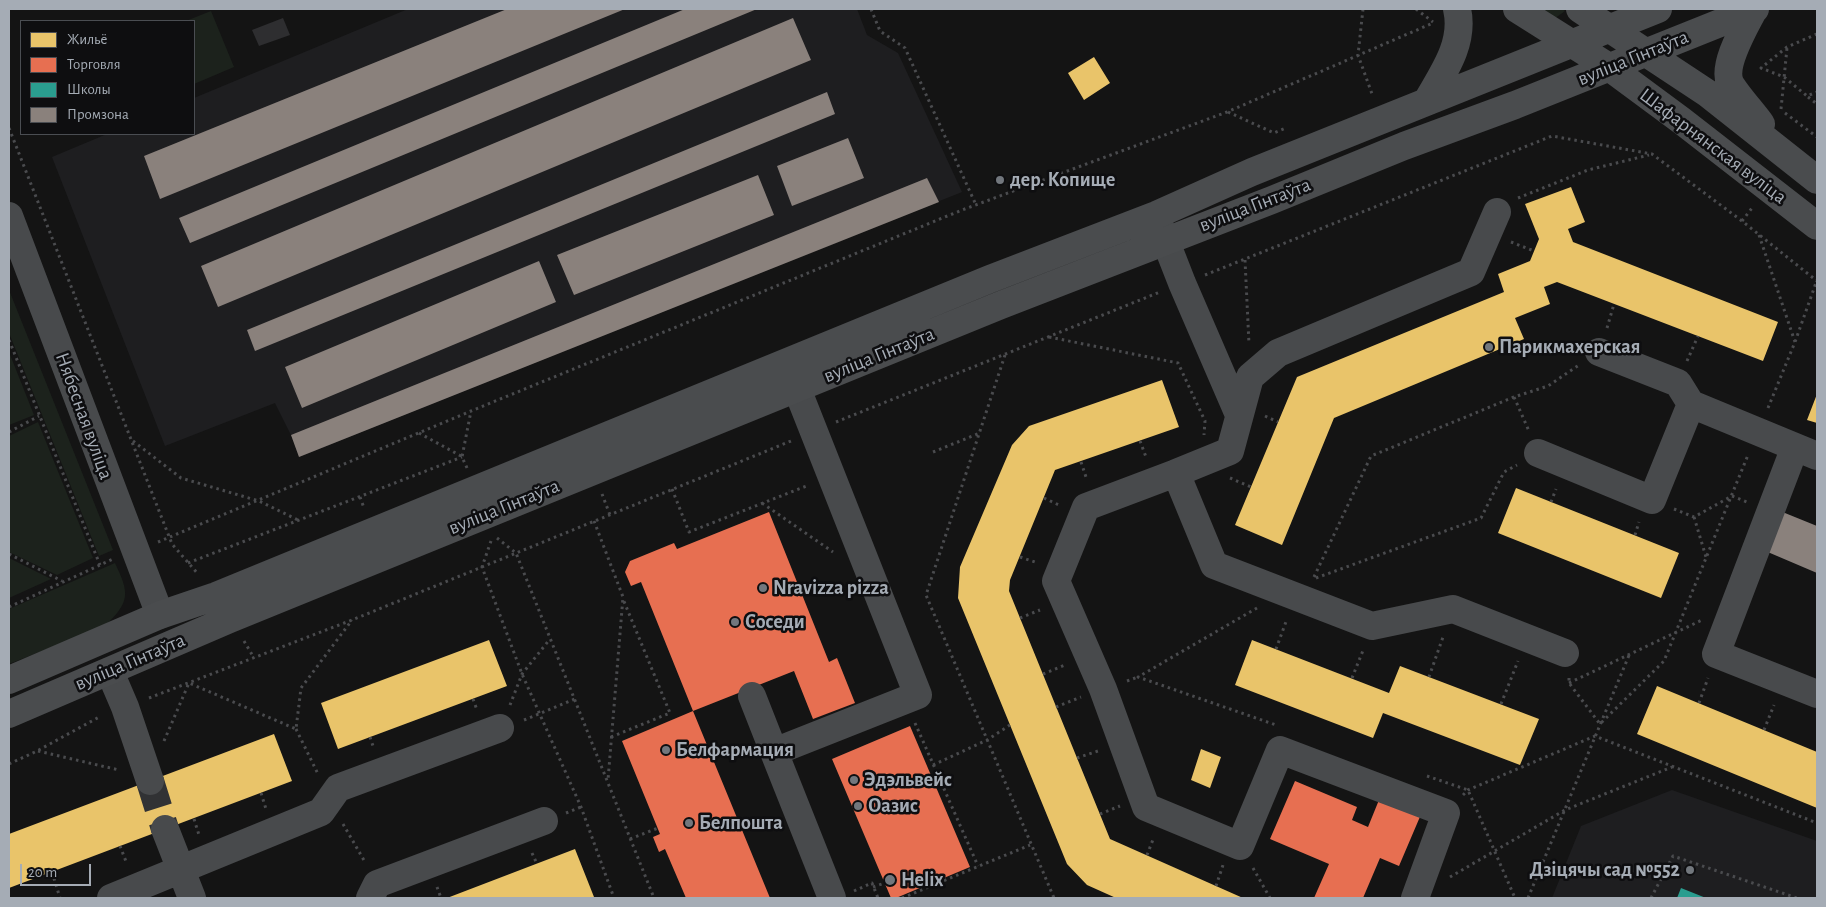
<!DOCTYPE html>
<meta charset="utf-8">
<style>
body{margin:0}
#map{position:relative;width:1826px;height:907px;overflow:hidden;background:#141414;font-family:"Alegreya Sans",sans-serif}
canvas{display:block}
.frame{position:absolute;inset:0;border:10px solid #a5acb5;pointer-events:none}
.legend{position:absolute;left:20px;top:20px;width:175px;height:115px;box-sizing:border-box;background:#0e0e10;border:1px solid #4a4d52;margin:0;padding:6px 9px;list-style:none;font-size:15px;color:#a5acb5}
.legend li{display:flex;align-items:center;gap:10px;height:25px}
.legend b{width:25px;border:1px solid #4a4d52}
.scale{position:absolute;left:20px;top:864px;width:71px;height:22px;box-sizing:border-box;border:2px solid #a5acb5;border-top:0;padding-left:6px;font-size:15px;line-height:18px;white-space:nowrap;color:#a5acb5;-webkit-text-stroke:4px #0e0e10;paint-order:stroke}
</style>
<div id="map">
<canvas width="1826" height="907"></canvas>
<div class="frame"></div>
<ul class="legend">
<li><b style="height:14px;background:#e9c46a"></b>Жильё</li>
<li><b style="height:14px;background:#e76f51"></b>Торговля</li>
<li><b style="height:14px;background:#2a9d8f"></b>Школы</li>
<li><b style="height:14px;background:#8a817c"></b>Промзона</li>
</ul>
<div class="scale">20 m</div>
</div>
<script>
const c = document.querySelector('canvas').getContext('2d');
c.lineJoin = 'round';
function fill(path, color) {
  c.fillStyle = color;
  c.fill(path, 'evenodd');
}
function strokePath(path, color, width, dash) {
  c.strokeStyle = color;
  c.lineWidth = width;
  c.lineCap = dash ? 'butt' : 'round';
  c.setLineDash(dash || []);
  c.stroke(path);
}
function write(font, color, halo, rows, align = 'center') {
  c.font = font + ' "Alegreya Sans",sans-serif';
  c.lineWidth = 5;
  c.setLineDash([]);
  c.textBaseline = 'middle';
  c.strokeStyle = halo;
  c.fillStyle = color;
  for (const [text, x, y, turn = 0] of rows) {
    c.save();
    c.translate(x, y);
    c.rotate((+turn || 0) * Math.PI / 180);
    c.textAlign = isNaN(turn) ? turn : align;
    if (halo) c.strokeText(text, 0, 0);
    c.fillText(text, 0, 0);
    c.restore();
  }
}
fill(new Path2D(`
 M 408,9 L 857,9 L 867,35 L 898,53 L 962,192 L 299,457 L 291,435 L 275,403 L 165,446 L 52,157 L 107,134 L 194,134 L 194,98 Z
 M 1672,790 L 1817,841 L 1817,898 L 1552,898 L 1581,826 Z`), '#1e1e20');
fill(new Path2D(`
 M 1541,9 L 1562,9 L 1565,11 L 1554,19 Z
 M 211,11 L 234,67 L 194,84 L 194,21 L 186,21 Z
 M 9,290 L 113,550 L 99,556 L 9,333 Z
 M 9,352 L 34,415 L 9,425 Z
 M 38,422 L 93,558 L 57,575 L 9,552 L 9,436 Z
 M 9,558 L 51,579 L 9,598 Z
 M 115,563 C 129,593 131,601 105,626 L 9,664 L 9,609 Z`), '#1c221c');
fill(new Path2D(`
 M 1094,57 L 1110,83 L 1084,100 L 1068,73 Z
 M 1571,187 L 1585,222 L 1568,229 L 1573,242 L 1778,322 L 1763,361 L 1557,282 L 1544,287 L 1550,304 L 1515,318 L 1524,339 L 1334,418 L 1282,545 L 1235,525 L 1297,377 L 1504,292 L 1498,274 L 1530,261 L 1539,239 L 1525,204 Z
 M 1162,380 L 1179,427 L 1055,470 L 1010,580 L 1009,591 L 1110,839 L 1243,898 L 1116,898 L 1087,885 L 1067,864 L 958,598 L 960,567 L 1012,445 L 1029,426 Z
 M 1817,394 L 1817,423 L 1807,420 Z
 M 1516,488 L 1679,553 L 1661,598 L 1498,533 Z
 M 489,640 L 507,686 L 338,749 L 321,703 Z
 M 1252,640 L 1389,693 L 1400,666 L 1539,719 L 1520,765 L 1383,713 L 1373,738 L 1235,685 Z
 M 1657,686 L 1817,752 L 1817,808 L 1637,734 Z
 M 274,734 L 292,781 L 9,888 L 9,834 Z
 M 1201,749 L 1221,757 L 1210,788 L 1191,780 Z
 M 575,849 L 594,897 L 447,898 Z`), '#e9c46a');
fill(new Path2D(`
 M 769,512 L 829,662 L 837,658 L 855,703 L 813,719 L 794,671 L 693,711 L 770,898 L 686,898 L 665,849 L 659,852 L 653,837 L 660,834 L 622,741 L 693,711 L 641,582 L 631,586 L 625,572 L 630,561 L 674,543 L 677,549 Z
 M 910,726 L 970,867 L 896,898 L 891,898 L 832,759 Z
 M 1295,781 L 1357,807 L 1352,820 L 1368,827 L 1381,795 L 1422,812 L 1399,866 L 1380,858 L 1363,898 L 1314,898 L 1329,864 L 1270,839 Z`), '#e76f51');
fill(new Path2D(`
 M 1681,888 L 1706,898 L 1677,898 Z`), '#2a9d8f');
fill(new Path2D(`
 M 507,9 L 625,9 L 160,199 L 144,156 Z
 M 685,9 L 757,9 L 190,243 L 179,218 Z
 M 793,18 L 811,60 L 218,307 L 201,266 Z
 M 827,92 L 835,114 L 255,351 L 247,330 Z
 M 848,138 L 864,178 L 792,206 L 777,166 Z
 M 758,175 L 774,215 L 574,295 L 557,255 Z
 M 927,178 L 939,202 L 299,457 L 291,435 Z
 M 539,261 L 556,302 L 302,408 L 285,367 Z
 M 1780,511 L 1817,526 L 1817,573 L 1763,550 Z`), '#8a817c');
fill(new Path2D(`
 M 283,18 L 290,35 L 259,46 L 252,30 Z`), '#2e2e30');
strokePath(new Path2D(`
 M 150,781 L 165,829`), '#313234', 28, [28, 14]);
strokePath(new Path2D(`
 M 871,9 L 880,31 L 905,48 L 976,205
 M 1363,9 L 1358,55 L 1372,94
 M 1416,9 L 1433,22
 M 1817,34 L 1787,47 L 1761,68 L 1784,77 L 1807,96 L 1817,92
 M 1808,97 L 1817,104
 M 1781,109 L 1787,48
 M 1228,112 L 1274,133 L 1286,128
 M 1785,113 L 1817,137
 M 9,128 L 172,544 L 198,574
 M 1518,198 L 1588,170 L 1649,155
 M 1742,221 L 1752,208
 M 1759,235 L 1795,342
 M 1511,242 L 1534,251
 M 1245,260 L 1249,344
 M 1205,275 L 1552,136 L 1652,154 L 1742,221 L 1817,281
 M 1607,328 L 1614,304
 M 1049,337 L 1178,363 L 1205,421 L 1204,435
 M 9,340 L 100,565
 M 1005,355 L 926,595 L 1054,898
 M 1687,361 L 1698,336
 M 1514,397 L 1529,431
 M 1768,408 L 1795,342 L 1817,280
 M 1265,416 L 1278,422
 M 836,422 L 1160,292
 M 9,432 L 39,416
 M 419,433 L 461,456
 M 133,441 L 181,478 L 259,501 L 298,520
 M 1140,441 L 1146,457
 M 933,452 L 980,433
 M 1081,462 L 1087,480
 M 467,468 L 462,457 L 471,411
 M 1230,478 L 1251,487
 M 672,489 L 689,532 L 809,485
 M 602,494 L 610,515
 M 360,497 L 364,508
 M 1044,498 L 1059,505
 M 1551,502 L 1556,489
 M 762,503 L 833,552
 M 1674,509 L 1694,517 L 1732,496 L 1747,502
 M 1694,517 L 1706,557
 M 594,521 L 623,597 L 608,780
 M 1635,535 L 1639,522
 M 497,538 L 516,553 L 654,898
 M 491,541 L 482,567 L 522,674 L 581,807 L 614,898
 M 158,542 L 471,411 L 962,210 L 1227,112 L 1433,23
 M 9,554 L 62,581
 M 1020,557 L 1035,562
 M 188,563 L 462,457
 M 1314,577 L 1371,456 L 1514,397 L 1548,386 L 1579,365
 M 1316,578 L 1481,518 L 1504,472 L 1517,465
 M 9,607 L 113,559
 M 1257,608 L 1138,677 L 1276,725
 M 1020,618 L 1040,610
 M 244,641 L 254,658
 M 1276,649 L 1287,619
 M 1043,674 L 1065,665
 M 1429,677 L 1443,637
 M 1352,678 L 1364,648
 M 1569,678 L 1569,683 L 1600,724 L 1664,661 L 1748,455
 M 1127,681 L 1138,677
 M 1569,683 L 1702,620
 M 149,698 L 352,620 L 791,441
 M 473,699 L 477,710
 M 1699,703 L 1708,678
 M 1501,704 L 1518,661
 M 510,705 L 522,674 L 550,639
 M 1056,707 L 1081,697
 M 524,720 L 575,699
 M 915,723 L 978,866
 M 296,729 L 318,774
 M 1764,730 L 1774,705
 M 370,737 L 374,749
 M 611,737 L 670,713 L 623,599
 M 164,741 L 189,683 L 296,729 L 301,688 L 352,620
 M 38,751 L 119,770
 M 1077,758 L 1098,751
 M 9,764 L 37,751 L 101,716
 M 933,765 L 987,740 L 1010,725
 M 1427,776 L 1468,790 L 1515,898
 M 261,793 L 266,809
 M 1463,795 L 1468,790 L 1595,736 L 1817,823
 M 566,813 L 581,807
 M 1100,814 L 1120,806
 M 194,819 L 199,835
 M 343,824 L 365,862
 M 630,839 L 658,828
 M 120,846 L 127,864
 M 532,853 L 537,864
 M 1147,855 L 1154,837
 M 1253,868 L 1270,898
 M 52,872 L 60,898
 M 1450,877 L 1565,810 L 1672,767
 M 1216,886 L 1223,865
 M 437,887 L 441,898
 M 873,887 L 885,883
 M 854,891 L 872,883 L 878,898
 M 902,898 L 1030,845
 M 1528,898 L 1630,653
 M 1651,898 L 1673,856 L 1797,898`), '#4a4b4e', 3, [2.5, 4]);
strokePath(new Path2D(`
 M 9,216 L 160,615
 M 1157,219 L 1182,283 L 1239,415
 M 1599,352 L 1678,383 L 1691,404 L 1817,456
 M 788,366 L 918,695 L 774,752 L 832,898
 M 1795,447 L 1716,654 L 1817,694
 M 1538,453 L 1652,500 L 1691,404
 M 1176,473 L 1214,565 L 1372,626 L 1453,609 L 1565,653
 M 110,672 L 125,707 L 150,781
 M 752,696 L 774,752
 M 165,829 L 192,898
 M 111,898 L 321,812 L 338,788 L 500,728
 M 370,898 L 377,884 L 544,821
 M 1415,898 L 1446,813 L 1280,750 L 1240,846 L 1146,807 L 1103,689 L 1056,581 L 1086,507 L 1176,473 L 1230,451 L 1250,377 L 1278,353 L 1471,272 L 1497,212`), '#484a4c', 28);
strokePath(new Path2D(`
 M 1517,9 L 1609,67 L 1682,121 L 1817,226
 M 1580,9 L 1707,93 L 1817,180
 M 1754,9 C 1745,27 1722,64 1730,83 C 1735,93 1754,114 1761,124
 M 1427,101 C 1443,73 1465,43 1457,9
 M 9,680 L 160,615 L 216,596 L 990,279 L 1156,215 L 1252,172 L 1658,9
 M 9,714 L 230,619 L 1001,305 L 1272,200 L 1404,146 L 1515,105 L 1755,9`), '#4a4c4e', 28);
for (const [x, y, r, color] of [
 [1000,180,5,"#72777d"],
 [1489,347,5,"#72777d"],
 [763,588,5,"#72777d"],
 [735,622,5,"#72777d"],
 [666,750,5,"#72777d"],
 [854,780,5,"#72777d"],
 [858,806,5,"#72777d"],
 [689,823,5,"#72777d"],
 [1690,870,5,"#72777d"],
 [890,880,6,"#72777d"]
]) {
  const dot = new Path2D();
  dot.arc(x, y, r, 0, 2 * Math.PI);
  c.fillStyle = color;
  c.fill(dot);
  strokePath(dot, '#0e0e10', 2);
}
write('20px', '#a5acb5', '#0e0e10', [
 ["вуліца Гінтаўта",1633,58,-22],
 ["Шафарнянская вуліца",1713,146,37],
 ["вуліца Гінтаўта",1255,205,-21],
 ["вуліца Гінтаўта",879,355,-22],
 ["Нябесная вуліца",84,416,70],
 ["вуліца Гінтаўта",504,507,-22],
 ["вуліца Гінтаўта",130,662,-23]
]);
write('bold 20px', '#a5acb5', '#0e0e10', [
 ["дер. Копище",1010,180],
 ["Парикмахерская",1499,347],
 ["Nravizza pizza",773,588],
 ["Соседи",745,622],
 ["Белфармация",676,750],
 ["Эдэльвейс",864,780],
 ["Оазис",868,806],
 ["Белпошта",699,823],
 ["Дзіцячы сад №552",1680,870,"right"],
 ["Helix",901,880]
], 'left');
</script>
